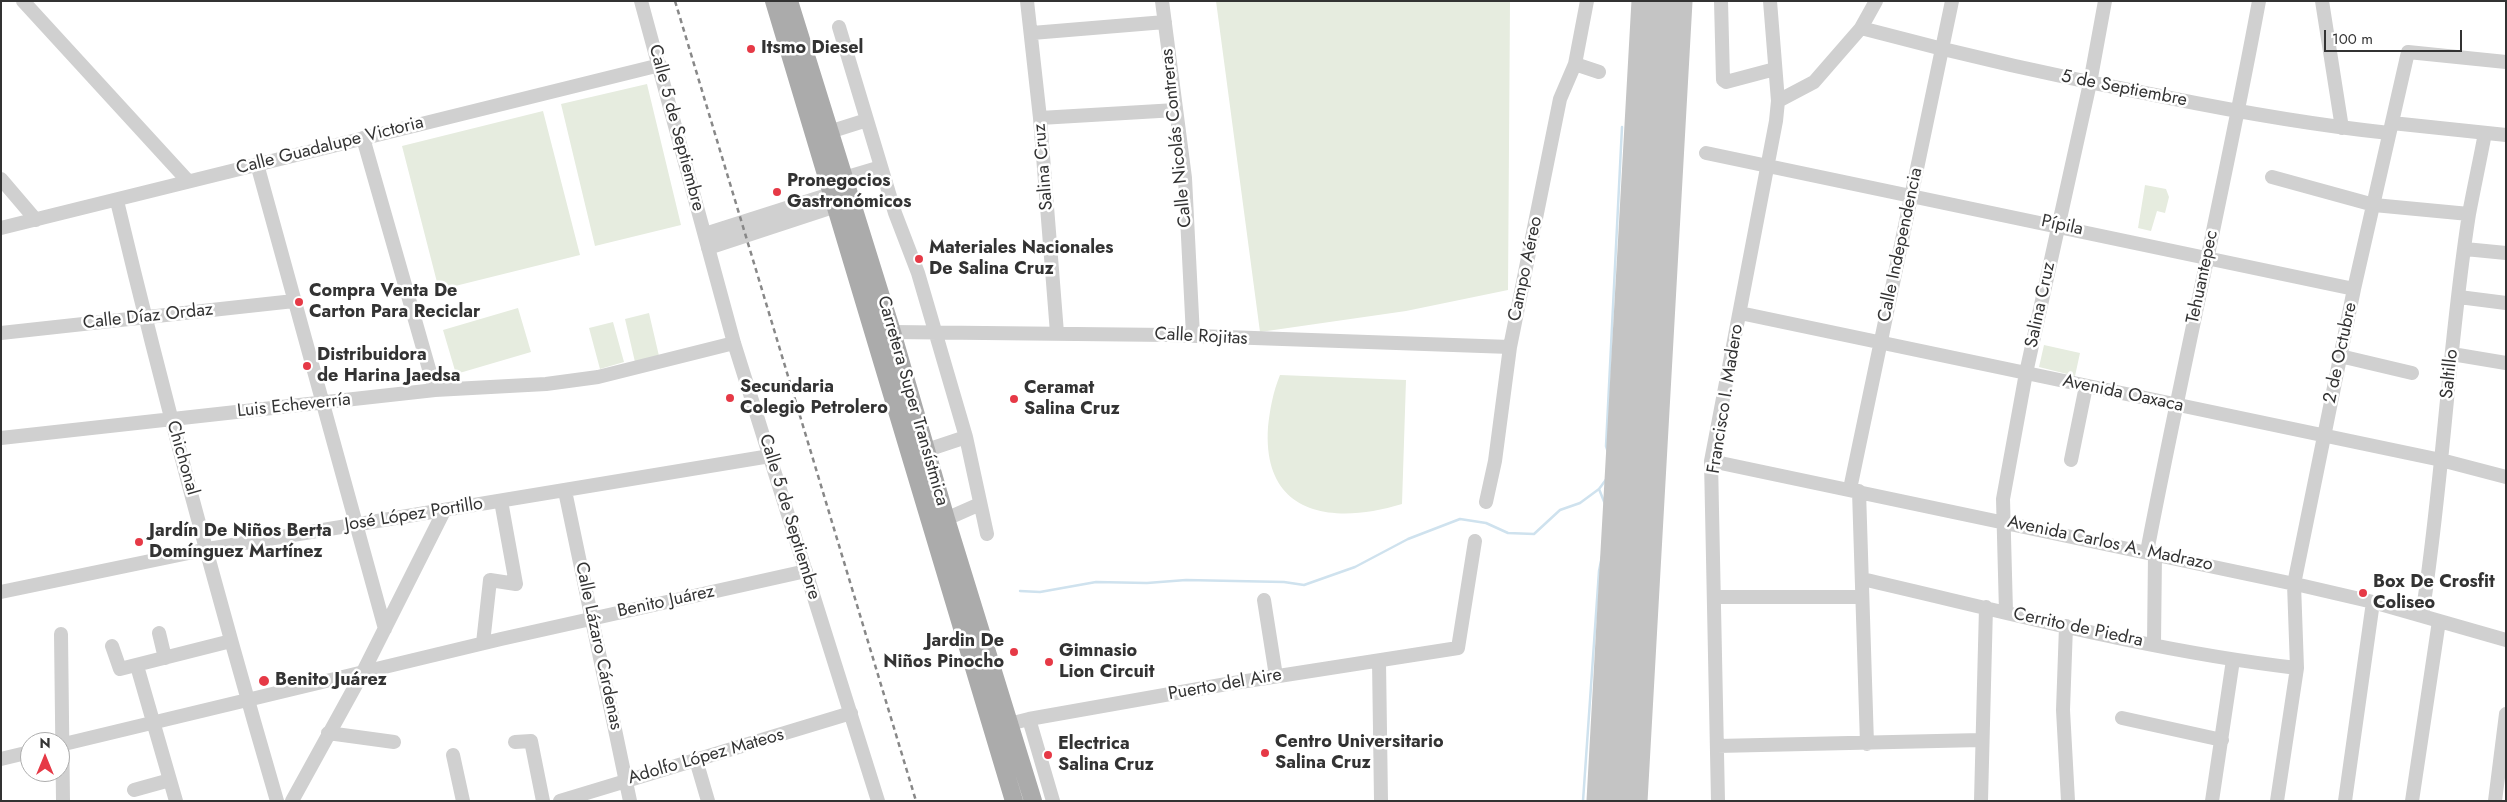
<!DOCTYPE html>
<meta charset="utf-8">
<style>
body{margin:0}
#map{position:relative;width:2507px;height:802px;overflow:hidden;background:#fff;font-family:Jost,sans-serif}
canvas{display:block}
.frame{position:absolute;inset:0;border:2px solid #333;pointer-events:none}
.north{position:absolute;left:20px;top:732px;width:50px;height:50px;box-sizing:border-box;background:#fff;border:1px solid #adadad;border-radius:50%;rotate:0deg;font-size:14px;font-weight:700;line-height:20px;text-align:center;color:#333}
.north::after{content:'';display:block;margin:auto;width:18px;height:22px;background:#e63946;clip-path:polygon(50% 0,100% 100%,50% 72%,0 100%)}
.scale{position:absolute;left:2324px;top:30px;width:138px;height:22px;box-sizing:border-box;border:2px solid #333;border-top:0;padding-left:6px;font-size:15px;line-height:18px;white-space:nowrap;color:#333;-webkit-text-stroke:4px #fff;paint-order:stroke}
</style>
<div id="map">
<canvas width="2507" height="802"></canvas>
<div class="frame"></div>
<div class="north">N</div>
<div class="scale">100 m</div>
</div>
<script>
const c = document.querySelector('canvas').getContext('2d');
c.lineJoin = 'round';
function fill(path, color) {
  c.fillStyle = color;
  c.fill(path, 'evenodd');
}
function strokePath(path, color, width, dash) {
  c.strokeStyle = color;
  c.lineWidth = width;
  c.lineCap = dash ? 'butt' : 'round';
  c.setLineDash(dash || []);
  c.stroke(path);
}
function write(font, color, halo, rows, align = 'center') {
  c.font = font + ' Jost,sans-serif';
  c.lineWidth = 5;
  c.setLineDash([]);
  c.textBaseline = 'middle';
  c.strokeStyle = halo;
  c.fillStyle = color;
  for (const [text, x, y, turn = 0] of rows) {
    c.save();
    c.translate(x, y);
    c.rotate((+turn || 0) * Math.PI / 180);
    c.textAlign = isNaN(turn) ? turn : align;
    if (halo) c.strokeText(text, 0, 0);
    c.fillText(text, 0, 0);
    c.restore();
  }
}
fill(new Path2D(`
 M 1216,1 L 1510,1 L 1508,290 L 1406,311 L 1260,332 Z
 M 647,84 L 681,225 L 595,246 L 561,104 Z
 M 543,111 L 580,255 L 439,290 L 402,146 Z
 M 2145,185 L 2166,189 L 2169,197 L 2165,213 L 2157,211 L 2151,231 L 2138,228 Z
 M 518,308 L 531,352 L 456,374 L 443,330 Z
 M 649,313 L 659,356 L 635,362 L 625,319 Z
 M 613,322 L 624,362 L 600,369 L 589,328 Z
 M 2044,345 L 2080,353 L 2075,376 L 2039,367 Z
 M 1280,375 L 1406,380 L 1402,504 C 1334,525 1262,516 1268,427 C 1270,409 1273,392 1280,375 Z`), '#e6ecdf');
strokePath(new Path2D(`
 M 1020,591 L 1040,592 L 1096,582 L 1147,583 L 1186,580 L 1284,582 L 1304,585 L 1355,567 L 1408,539 L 1460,519 L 1486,523 L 1508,533 L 1534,534 L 1560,510 L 1580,503 L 1599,489
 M 1583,801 L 1599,571 L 1606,536 L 1613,524 L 1599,489 C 1615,468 1614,471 1606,446 L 1622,127`), '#cfe2ee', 2.5);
strokePath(new Path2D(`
 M 1617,801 L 1662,1`), '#c4c4c4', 61);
strokePath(new Path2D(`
 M 23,1 L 188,181
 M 641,1 L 734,343 L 878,801
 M 1027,1 L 1040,118 L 1057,333
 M 1162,1 L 1185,178 L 1193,336
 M 1721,1 L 1723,80 L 1726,82 L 1775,69
 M 2322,1 L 2342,128
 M 839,27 L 895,213 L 918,273 L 966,437 L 987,534
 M 1861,28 C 1962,55 2063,78 2165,97 C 2239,112 2314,125 2389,133
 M 1032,33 L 1165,22
 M 1575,64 L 1587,1
 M 1778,101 L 1814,82 L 1861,28 L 1876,1
 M 1040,118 L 1176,110
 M 2392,123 L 2506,135
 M 829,132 L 867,120
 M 363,138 L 435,390
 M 1706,153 L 2354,289
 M 257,164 L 385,629
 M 2272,177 L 2374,205 L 2469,214
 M 844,178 L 881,167
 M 1,179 L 36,220
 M 117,201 C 165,402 219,602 277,801
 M 1,228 L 660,65
 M 705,234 L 840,191
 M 708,248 L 845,203
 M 2465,249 L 2506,253
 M 2459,297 L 2506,303
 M 1740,313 L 2441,460 L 2506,477
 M 892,332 L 1169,335 L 1510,347
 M 1,333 L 294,301
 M 2452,354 L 2506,363
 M 2340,356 L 2412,373
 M 1,438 L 435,390 L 546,384 L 598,377 L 734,343
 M 927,450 L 966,437
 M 2071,460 L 2086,386
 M 1711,461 L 2304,586 L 2373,602 L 2506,640
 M 1850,489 L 1952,1
 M 565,491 L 630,801
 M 1859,491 L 1867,744
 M 1486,502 L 1495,461 L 1510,347 L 1560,99 L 1575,64 L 1599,72
 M 946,519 L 980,504
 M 2147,552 C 2182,368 2225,186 2259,1
 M 1862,579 C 2006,612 2150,651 2297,668
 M 1,592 L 208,549 L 770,456
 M 1714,597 L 1862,597
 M 1264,600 L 1276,676
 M 2006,612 L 2003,499 L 2026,373 L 2090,83 L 2105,1
 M 2422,616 C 2443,483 2448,348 2469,214 C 2474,187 2480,160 2485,133
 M 2066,626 L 2063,710 L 2068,801
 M 159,633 L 165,658
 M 61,634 L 63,801
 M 483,643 L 490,580 L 516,584 L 501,501
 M 2154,644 L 2155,554
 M 112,646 L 120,669 L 231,641
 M 1379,661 L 1381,801
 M 137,666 L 176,801
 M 2122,718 L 2222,740
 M 1029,719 L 1053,801
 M 1001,726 L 1029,719 L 1221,685 L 1458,648 L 1475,541
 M 328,733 L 394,742
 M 515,742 L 531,741 L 543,801
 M 60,745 L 501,639 L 806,571
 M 1717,746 L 1981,740
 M 453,755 L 463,801
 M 1,759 L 30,752
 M 696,760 L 708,801
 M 134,790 L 170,780
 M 292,801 L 363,672 L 444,511
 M 560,801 L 851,713
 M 1718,801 L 1711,461 L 1776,121 L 1778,101 L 1770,1
 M 1981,801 L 1986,607
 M 2212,801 L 2233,660
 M 2277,801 L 2297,668 L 2294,584 L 2354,289 L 2408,52 L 2506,62
 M 2345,801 L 2373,602
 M 2412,801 L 2439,621
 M 2495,801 L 2506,714`), '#d0d0d0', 14);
strokePath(new Path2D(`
 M 774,1 L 1014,801
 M 789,1 L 892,332 L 946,519 L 1033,801`), '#ababab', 18);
strokePath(new Path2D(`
 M 675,1 L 916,801`), '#888', 2.5, [5, 4]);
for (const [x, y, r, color] of [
 [751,49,5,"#e63946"],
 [777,192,5,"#e63946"],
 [919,259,5,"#e63946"],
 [299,302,5,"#e63946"],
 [307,366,5,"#e63946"],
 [730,398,5,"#e63946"],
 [1014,399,5,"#e63946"],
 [139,542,5,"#e63946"],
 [2363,593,5,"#e63946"],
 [1014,652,5,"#e63946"],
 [1049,662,5,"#e63946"],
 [264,681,6,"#e63946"],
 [1265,753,5,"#e63946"],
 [1048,755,5,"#e63946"]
]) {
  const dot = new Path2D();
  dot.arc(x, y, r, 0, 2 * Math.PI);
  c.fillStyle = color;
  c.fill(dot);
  strokePath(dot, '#fff', 2);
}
write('bold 18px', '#333', '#fff', [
 ["Itsmo Diesel",761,49],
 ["Pronegocios",787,182],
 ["Gastronómicos",787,203],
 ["Materiales Nacionales",929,249],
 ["De Salina Cruz",929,270],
 ["Compra Venta De",309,292],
 ["Carton Para Reciclar",309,313],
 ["Distribuidora",317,356],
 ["de Harina Jaedsa",317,377],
 ["Secundaria",740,388],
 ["Colegio Petrolero",740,409],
 ["Ceramat",1024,389],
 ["Salina Cruz",1024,410],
 ["Jardín De Niños Berta",149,532],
 ["Domínguez Martínez",149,553],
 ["Box De Crosfit",2373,583],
 ["Coliseo",2373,604],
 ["Jardin De",1004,642,"right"],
 ["Niños Pinocho",1004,663,"right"],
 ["Gimnasio",1059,652],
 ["Lion Circuit",1059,673],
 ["Benito Juárez",275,681],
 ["Centro Universitario",1275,743],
 ["Salina Cruz",1275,764],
 ["Electrica",1058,745],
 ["Salina Cruz",1058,766]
], 'left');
write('18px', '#333', '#fff', [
 ["5 de Septiembre",2124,89,11],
 ["Calle 5 de Septiembre",676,128,75],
 ["Calle Nicolás Contreras",1177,138,-96],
 ["Calle Guadalupe Victoria",330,146,-14],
 ["Salina Cruz",1044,167,-95],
 ["Pípila",2062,226,12],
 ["Calle Independencia",1901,245,-78],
 ["Campo Aéreo",1526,269,-78],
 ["Tehuantepec",2203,277,-78],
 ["Salina Cruz",2041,305,-78],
 ["Calle Díaz Ordaz",148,317,-6],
 ["Calle Rojitas",1201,337,3],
 ["2 de Octubre",2341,353,-78],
 ["Saltillo",2450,374,-84],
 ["Avenida Oaxaca",2123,394,12],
 ["Francisco I. Madero",1726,399,-81],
 ["Carretera Super Transístmica",912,401,74],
 ["Luis Echeverría",294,406,-6],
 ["Chichonal",182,458,74],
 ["José López Portillo",414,515,-9],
 ["Calle 5 de Septiembre",789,517,73],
 ["Avenida Carlos A. Madrazo",2110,544,12],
 ["Benito Juárez",666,602,-12],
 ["Cerrito de Piedra",2078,628,12],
 ["Calle Lázaro Cárdenas",598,646,78],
 ["Puerto del Aire",1225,685,-10],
 ["Adolfo López Mateos",706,757,-16]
]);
</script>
